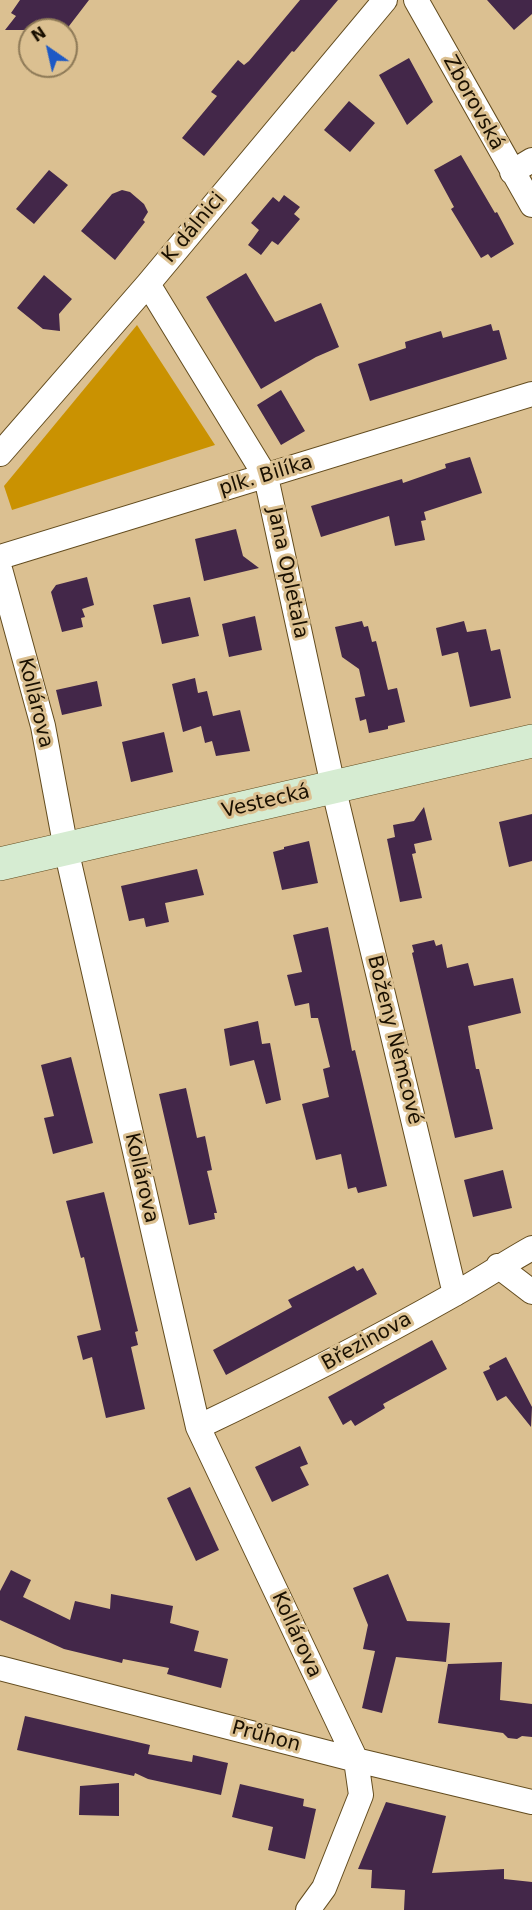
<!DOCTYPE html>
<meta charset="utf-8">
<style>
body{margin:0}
#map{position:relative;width:532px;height:1910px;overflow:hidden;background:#dbc091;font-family:"DejaVu Sans",sans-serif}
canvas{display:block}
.north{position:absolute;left:18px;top:18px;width:60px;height:60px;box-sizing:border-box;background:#dbc091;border:2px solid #8e7a57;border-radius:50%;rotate:326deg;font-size:16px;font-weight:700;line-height:24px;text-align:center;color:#1a1001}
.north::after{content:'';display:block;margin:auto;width:21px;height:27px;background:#1d59c5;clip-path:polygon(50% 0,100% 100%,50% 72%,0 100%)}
</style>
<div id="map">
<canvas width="532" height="1910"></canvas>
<div class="north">N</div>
</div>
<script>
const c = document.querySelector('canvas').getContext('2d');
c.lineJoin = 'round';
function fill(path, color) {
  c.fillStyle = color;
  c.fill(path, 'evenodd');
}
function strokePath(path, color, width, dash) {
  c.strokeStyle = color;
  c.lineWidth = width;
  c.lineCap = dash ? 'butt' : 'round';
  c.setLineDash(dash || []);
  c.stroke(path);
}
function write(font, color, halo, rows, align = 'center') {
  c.font = font + ' "DejaVu Sans",sans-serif';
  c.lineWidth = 6;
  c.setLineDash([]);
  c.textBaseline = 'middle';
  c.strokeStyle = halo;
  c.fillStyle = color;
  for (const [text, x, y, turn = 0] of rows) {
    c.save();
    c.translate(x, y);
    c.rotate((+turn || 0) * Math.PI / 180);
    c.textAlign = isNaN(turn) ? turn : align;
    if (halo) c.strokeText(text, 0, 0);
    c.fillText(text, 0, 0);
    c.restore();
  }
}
fill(new Path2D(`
 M 137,325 L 215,445 L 12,510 L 4,486 Z`), '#ca9201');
fill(new Path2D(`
 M 20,0 L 89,0 L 66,30 L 5,30 L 16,16 L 11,13 Z
 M 300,0 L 338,0 L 294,52 L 292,51 L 204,156 L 182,138 L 217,96 L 211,92 L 238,60 L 244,65 L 249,61 Z
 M 487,0 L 532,0 L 532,14 L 514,30 Z
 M 409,58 L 433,102 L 407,125 L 379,75 Z
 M 349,101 L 375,123 L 350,152 L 324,130 Z
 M 461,155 L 495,213 L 497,212 L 514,244 L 491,258 L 488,254 L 481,258 L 451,209 L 454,207 L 434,170 Z
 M 49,170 L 68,185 L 34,224 L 16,209 Z
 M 122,190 L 130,192 L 144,204 L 148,212 L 143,220 L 145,222 L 115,260 L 81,231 L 112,194 Z
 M 284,195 L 300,207 L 294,214 L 300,219 L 278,245 L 272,241 L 261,255 L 248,245 L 259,230 L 251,223 L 273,197 L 279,202 Z
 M 246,273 L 275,322 L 321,303 L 339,347 L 316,357 L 261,389 L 206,297 Z
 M 44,275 L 72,299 L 59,314 L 60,331 L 43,329 L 17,308 Z
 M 491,324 L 493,331 L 499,330 L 507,359 L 370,401 L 358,364 L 406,348 L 405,342 L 441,331 L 443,338 Z
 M 281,390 L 305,431 L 281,445 L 257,405 Z
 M 470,457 L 482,493 L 424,512 L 426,520 L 421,521 L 425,540 L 395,546 L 389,516 L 321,537 L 311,506 L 402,479 L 403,483 L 446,468 L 445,464 Z
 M 236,529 L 243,556 L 259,568 L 204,581 L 195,539 Z
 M 87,577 L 94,605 L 82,609 L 85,617 L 81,618 L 83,627 L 62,632 L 51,592 L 56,585 Z
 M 190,597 L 199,636 L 162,644 L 153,605 Z
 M 255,616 L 262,650 L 229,657 L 222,624 Z
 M 362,621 L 364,627 L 368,626 L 372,642 L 376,641 L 388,690 L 397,688 L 405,722 L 388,726 L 388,729 L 369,733 L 366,719 L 360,721 L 355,698 L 365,696 L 359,669 L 342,657 L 335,627 Z
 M 464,621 L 467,632 L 486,629 L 491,651 L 500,649 L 511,698 L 470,707 L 458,652 L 442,656 L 436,628 Z
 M 195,678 L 198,693 L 207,691 L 213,716 L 240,710 L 250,751 L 216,756 L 212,741 L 205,743 L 201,726 L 183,732 L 172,684 Z
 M 97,681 L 102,706 L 62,715 L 56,690 Z
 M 164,732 L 173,772 L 131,782 L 122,742 Z
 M 424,807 L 432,840 L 414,844 L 416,853 L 412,854 L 422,898 L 400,902 L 387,839 L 395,837 L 393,825 L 414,821 Z
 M 532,814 L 532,861 L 509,867 L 499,822 Z
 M 309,841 L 318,883 L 282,890 L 273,852 L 284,849 L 284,847 Z
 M 197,869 L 204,895 L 165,903 L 169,922 L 146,927 L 144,918 L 129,921 L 121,886 Z
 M 328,927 L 352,1051 L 355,1050 L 387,1186 L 358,1193 L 356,1187 L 348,1189 L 341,1154 L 316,1160 L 302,1104 L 329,1097 L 323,1069 L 330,1067 L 318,1018 L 311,1018 L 309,1003 L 295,1006 L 287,975 L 302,972 L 293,935 Z
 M 434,940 L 436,946 L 442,944 L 447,968 L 468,963 L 474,986 L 513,978 L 521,1013 L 468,1026 L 476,1069 L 479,1069 L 493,1129 L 455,1138 L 412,953 L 414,952 L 412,945 Z
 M 258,1021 L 262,1044 L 270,1043 L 281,1100 L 266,1104 L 254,1060 L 230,1066 L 224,1029 Z
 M 71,1057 L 93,1143 L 53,1154 L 44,1118 L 54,1116 L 41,1065 Z
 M 186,1088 L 197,1138 L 205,1136 L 212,1170 L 207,1171 L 217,1213 L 214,1213 L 215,1219 L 189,1225 L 159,1094 Z
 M 503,1170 L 512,1208 L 473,1217 L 464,1180 Z
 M 104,1192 L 138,1331 L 135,1332 L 138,1345 L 131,1347 L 145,1409 L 106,1418 L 92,1357 L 83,1360 L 77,1336 L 101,1330 L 84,1257 L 81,1258 L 66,1201 Z
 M 354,1266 L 357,1271 L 363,1268 L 377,1294 L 226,1375 L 213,1350 L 292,1307 L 288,1300 Z
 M 432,1340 L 447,1369 L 383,1404 L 385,1408 L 355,1426 L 351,1420 L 343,1425 L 328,1397 Z
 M 506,1357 L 532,1407 L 531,1427 L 506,1396 L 497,1401 L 483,1372 L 490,1369 L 489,1366 Z
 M 300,1446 L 308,1464 L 300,1467 L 309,1485 L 272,1502 L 255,1467 Z
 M 190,1487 L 219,1550 L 196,1561 L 167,1498 Z
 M 11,1570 L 31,1580 L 23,1597 L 70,1620 L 75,1601 L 110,1609 L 111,1594 L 173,1606 L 170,1623 L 199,1631 L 194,1651 L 228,1659 L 221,1688 L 167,1674 L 169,1668 L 123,1659 L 122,1663 L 64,1649 L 0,1620 L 0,1591 Z
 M 388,1574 L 407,1621 L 450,1623 L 446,1662 L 396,1657 L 382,1713 L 362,1708 L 375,1651 L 363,1649 L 368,1625 L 353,1588 Z
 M 502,1662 L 500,1700 L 532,1704 L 532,1737 L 522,1736 L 517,1739 L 508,1738 L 503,1733 L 438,1723 L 448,1664 Z
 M 25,1716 L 150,1745 L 148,1754 L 192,1762 L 193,1755 L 228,1763 L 221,1795 L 148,1779 L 135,1773 L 134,1776 L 17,1750 Z
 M 119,1783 L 119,1816 L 79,1815 L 80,1786 Z
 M 240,1784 L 304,1799 L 303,1806 L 316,1809 L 305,1859 L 268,1850 L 273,1827 L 232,1817 Z
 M 386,1802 L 446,1816 L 432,1873 L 504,1869 L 504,1879 L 532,1882 L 532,1910 L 404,1910 L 405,1890 L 371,1888 L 372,1870 L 358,1869 Z`), '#432749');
const street = new Path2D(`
 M 416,0 L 532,205
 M 512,172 L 532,160
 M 148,284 L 266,477 L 333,786 L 455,1294
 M 0,454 L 148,284 L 385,0
 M 0,557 L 532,394
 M 0,569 L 43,726 L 66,849 L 198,1427 L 356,1760 L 361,1795 L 324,1888 L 308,1910
 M 498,1266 L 532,1292
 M 198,1427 C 284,1386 370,1342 453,1295 C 480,1280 505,1263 532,1248
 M 0,1668 L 356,1760 L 532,1802`);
const secondary = new Path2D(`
 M 0,864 L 532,741`);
strokePath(street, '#634c1f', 26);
strokePath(secondary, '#634c1f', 34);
strokePath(street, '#fff', 24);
strokePath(secondary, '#d6ecd2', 33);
write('20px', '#1a1001', '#dbc091', [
 ["Zborovská",473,103,61],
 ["K dálnici",194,228,-50],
 ["plk. Bilíka",266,476,-17],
 ["Jana Opletala",287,573,78],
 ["Kollárova",35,703,76],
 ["Vestecká",266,802,-13],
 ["Boženy Němcové",394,1040,76],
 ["Kollárova",141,1178,77],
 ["Březinova",367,1342,-29],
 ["Kollárova",296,1635,65],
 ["Průhon",266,1737,15]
]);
</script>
